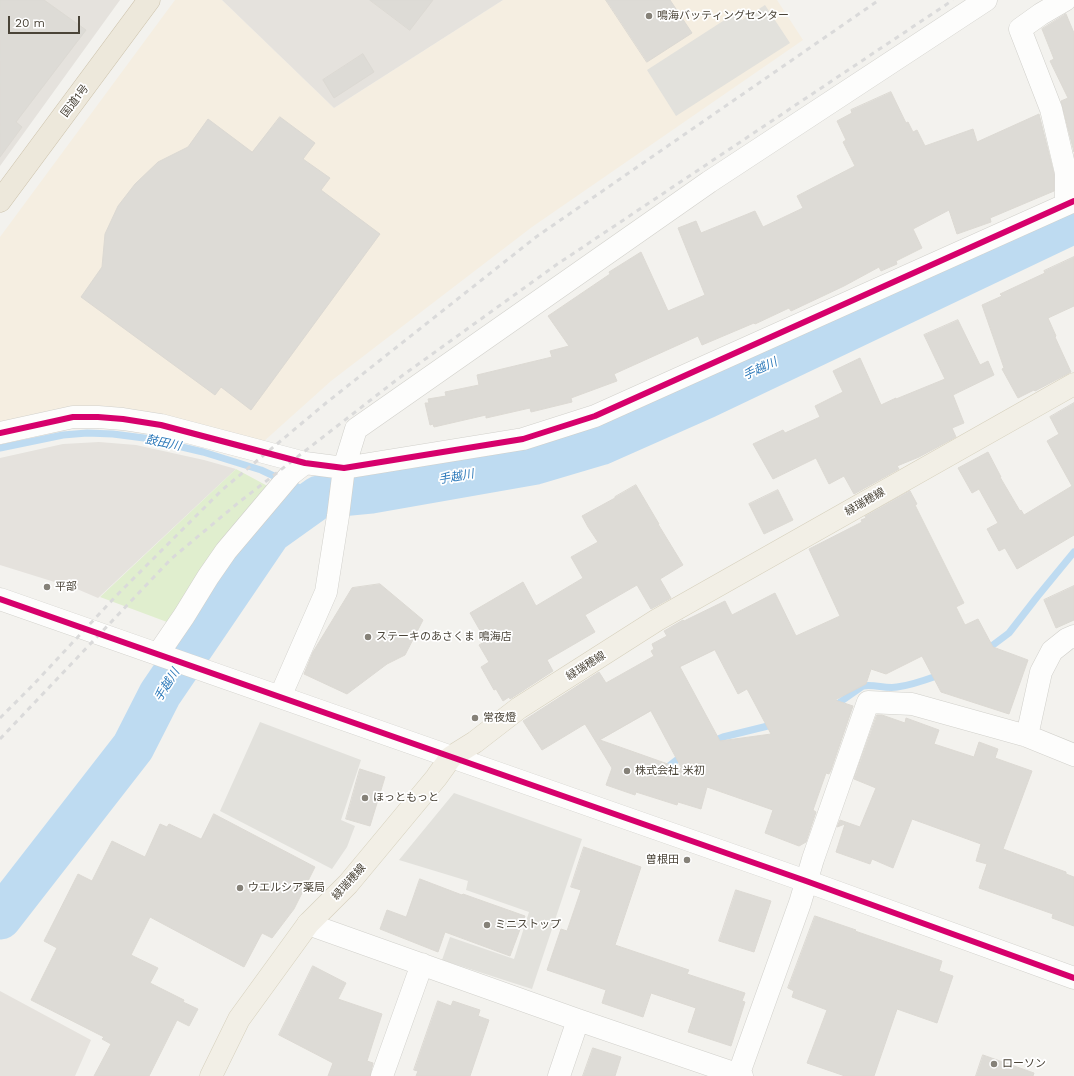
<!DOCTYPE html>
<meta charset="utf-8">
<style>
body{margin:0}
#map{position:relative;width:1074px;height:1076px;overflow:hidden;background:#f3f2ee;font-family:"Work Sans",sans-serif}
canvas{display:block}
.scale{position:absolute;left:8px;top:16px;width:72px;height:18px;box-sizing:border-box;border:2px solid #4a4438;border-top:0;padding-left:5px;font-size:12px;line-height:14px;white-space:nowrap;color:#4a4438;-webkit-text-stroke:3px #fff;paint-order:stroke}
</style>
<div id="map">
<canvas width="1074" height="1076"></canvas>
<div class="scale">20 m</div>
</div>
<script>
const c = document.querySelector('canvas').getContext('2d');
c.lineJoin = 'round';
function fill(path, color) {
  c.fillStyle = color;
  c.fill(path, 'evenodd');
}
function strokePath(path, color, width, dash) {
  c.strokeStyle = color;
  c.lineWidth = width;
  c.lineCap = dash ? 'butt' : 'round';
  c.setLineDash(dash || []);
  c.stroke(path);
}
function write(font, color, halo, rows, align = 'center') {
  c.font = font + ' "Work Sans","Noto Sans JP",sans-serif';
  c.lineWidth = 3.5;
  c.setLineDash([]);
  c.textBaseline = 'middle';
  c.strokeStyle = halo;
  c.fillStyle = color;
  for (const [text, x, y, turn = 0] of rows) {
    c.save();
    c.translate(x, y);
    c.rotate((+turn || 0) * Math.PI / 180);
    c.textAlign = isNaN(turn) ? turn : align;
    if (halo) c.strokeText(text, 0, 0);
    c.fillText(text, 0, 0);
    c.restore();
  }
}
fill(new Path2D(`
 M 175,0 L 222,0 L 334,108 L 503,0 L 777,0 L 803,40 L 532,227 L 331,381 L 263,442 L 160,417 L 0,425 L 0,237 Z`), '#f5eee1');
fill(new Path2D(`
 M 0,0 L 120,0 L 0,166 Z
 M 222,0 L 503,0 L 334,108 Z
 M 99,442 L 136,445 L 204,460 L 236,469 L 98,598 L 77,589 L 0,565 L 0,458 L 63,444 Z
 M 0,991 L 91,1040 L 75,1076 L 0,1076 Z`), '#e5e2dd');
fill(new Path2D(`
 M 236,469 L 273,489 L 167,622 L 100,597 Z
 M 283,493 L 294,500 L 293,504 L 268,518 Z`), '#e0eece');
fill(new Path2D(`
 M 765,5 L 790,43 L 676,116 L 647,70 L 737,12 L 742,20 Z
 M 260,722 L 361,760 L 341,820 L 355,826 L 347,847 L 332,869 L 220,811 Z
 M 454,793 L 582,839 L 532,989 L 442,960 L 450,937 L 514,959 L 529,912 L 466,890 L 468,881 L 399,860 Z`), '#e2e1dc');
strokePath(new Path2D(`
 M 0,448 L 63,435 L 87,433 L 113,434 L 144,438 L 203,452 L 261,470 L 319,497
 M 985,651 L 1009,633 L 1037,597 L 1074,552
 M 833,707 L 863,686 C 874,684 886,689 897,687 C 913,685 928,679 942,674
 M 711,742 L 723,737 L 776,724
 M 669,766 L 683,755`), '#bedbf1', 7);
strokePath(new Path2D(`
 M 0,918 L 133,747 L 160,694 L 270,532 L 319,497 L 371,492 L 536,463 L 600,444 L 706,397 L 1074,222`), '#bedbf1', 43);
const building = new Path2D(`
 M 0,0 L 44,0 L 86,30 L 16,122 L 22,127 L 0,157 Z
 M 370,0 L 433,0 L 410,30 Z
 M 606,0 L 670,0 L 692,33 L 647,62 Z
 M 1066,14 L 1074,33 L 1074,152 L 1061,101 L 1068,98 L 1050,61 L 1054,59 L 1042,29 Z
 M 363,54 L 374,72 L 334,98 L 323,80 Z
 M 891,92 L 906,123 L 908,122 L 913,132 L 917,130 L 925,146 L 973,129 L 977,142 L 1039,114 L 1054,174 L 1054,191 L 990,218 L 991,222 L 957,234 L 949,210 L 913,229 L 922,248 L 896,261 L 897,264 L 881,271 L 879,267 L 844,286 L 791,311 L 789,308 L 755,324 L 754,323 L 702,345 L 698,336 L 614,374 L 617,381 L 571,398 L 572,402 L 531,412 L 530,408 L 486,418 L 486,415 L 434,427 L 433,424 L 430,425 L 425,403 L 429,403 L 428,399 L 446,396 L 445,392 L 479,385 L 477,375 L 552,357 L 550,351 L 569,346 L 548,316 L 610,274 L 609,272 L 641,252 L 668,311 L 705,295 L 678,228 L 696,221 L 701,233 L 755,211 L 763,227 L 803,208 L 797,196 L 855,166 L 843,142 L 846,140 L 837,121 L 852,113 L 851,110 Z
 M 280,117 L 315,143 L 303,159 L 330,178 L 321,190 L 380,234 L 251,410 L 221,387 L 215,395 L 81,297 L 102,267 L 105,234 L 118,206 L 135,184 L 158,162 L 188,147 L 208,119 L 252,152 Z
 M 1074,257 L 1074,306 L 1048,318 L 1056,336 L 1055,337 L 1071,372 L 1035,391 L 1034,390 L 1018,398 L 1002,369 L 1004,368 L 982,305 L 1002,296 L 1000,294 L 1045,273 L 1044,271 Z
 M 958,320 L 980,365 L 988,361 L 994,375 L 953,395 L 964,423 L 952,428 L 956,437 L 919,457 L 897,466 L 899,469 L 854,494 L 844,476 L 829,484 L 816,458 L 773,479 L 753,444 L 783,430 L 785,433 L 820,417 L 815,406 L 843,392 L 833,371 L 860,358 L 881,405 L 896,398 L 896,399 L 945,379 L 924,335 Z
 M 1074,403 L 1074,535 L 1017,569 L 1005,548 L 999,551 L 987,529 L 998,523 L 979,489 L 972,493 L 958,468 L 988,452 L 1001,477 L 1000,477 L 1020,511 L 1021,510 L 1024,515 L 1072,486 L 1047,441 L 1059,434 L 1050,417 Z
 M 636,485 L 659,524 L 658,524 L 683,565 L 660,579 L 671,598 L 651,609 L 637,585 L 585,615 L 595,632 L 547,660 L 553,671 L 510,699 L 509,697 L 503,701 L 496,689 L 494,690 L 481,667 L 489,662 L 479,645 L 486,641 L 470,613 L 523,582 L 536,606 L 583,578 L 571,557 L 598,542 L 588,527 L 582,516 L 615,498 L 615,497 Z
 M 778,490 L 793,520 L 764,534 L 749,504 Z
 M 910,491 L 917,504 L 915,505 L 964,603 L 956,607 L 965,625 L 978,619 L 993,647 L 1028,660 L 1009,714 L 941,692 L 922,656 L 886,674 L 871,669 L 866,684 L 835,700 L 853,706 L 831,770 L 829,774 L 826,773 L 813,810 L 816,812 L 806,842 L 799,846 L 765,833 L 773,810 L 707,787 L 701,809 L 678,802 L 677,805 L 636,792 L 635,795 L 606,785 L 612,768 L 585,724 L 542,750 L 523,721 L 599,672 L 606,683 L 654,656 L 651,651 L 654,649 L 652,644 L 667,636 L 664,631 L 683,620 L 684,621 L 725,601 L 732,615 L 775,593 L 796,636 L 840,616 L 809,549 L 862,522 L 861,520 L 866,518 L 865,516 ZM 715,650 L 738,694 L 747,689 L 771,734 L 720,741 L 680,667 ZM 651,711 L 682,769 L 600,740 Z
 M 380,584 L 423,620 L 405,655 L 387,664 L 347,694 L 304,674 L 313,652 L 352,588 Z
 M 1074,586 L 1074,620 L 1056,628 L 1044,600 Z
 M 877,715 L 882,715 L 905,723 L 906,718 L 939,730 L 934,744 L 974,757 L 979,742 L 998,749 L 995,758 L 1032,771 L 1003,849 L 1066,872 L 1066,874 L 1074,877 L 1074,926 L 1052,918 L 1053,914 L 979,888 L 987,864 L 976,861 L 981,844 L 912,819 L 893,868 L 872,859 L 870,864 L 836,852 L 845,824 L 837,827 L 840,820 L 860,827 L 876,788 L 854,779 Z
 M 360,769 L 385,777 L 370,826 L 346,819 Z
 M 214,814 L 315,867 L 294,909 L 272,938 L 262,933 L 244,967 L 150,917 L 131,955 L 158,968 L 150,983 L 184,1000 L 183,1002 L 198,1009 L 189,1026 L 177,1020 L 149,1076 L 94,1076 L 111,1044 L 102,1039 L 104,1037 L 31,1000 L 57,948 L 44,941 L 78,874 L 92,881 L 112,841 L 145,857 L 160,824 L 167,827 L 169,824 L 201,839 Z
 M 584,847 L 641,867 L 615,945 L 689,970 L 687,974 L 745,993 L 742,1001 L 745,1002 L 731,1046 L 688,1032 L 696,1008 L 651,993 L 643,1017 L 602,1003 L 606,990 L 547,970 L 561,929 L 567,931 L 581,890 L 571,887 Z
 M 420,879 L 462,895 L 463,894 L 525,916 L 510,956 L 445,932 L 438,952 L 380,929 L 387,910 L 406,917 Z
 M 736,890 L 771,901 L 754,952 L 719,941 Z
 M 815,916 L 856,930 L 855,931 L 942,961 L 939,971 L 953,976 L 937,1023 L 897,1009 L 874,1076 L 845,1076 L 807,1063 L 827,1010 L 792,997 L 794,991 L 788,988 Z
 M 313,966 L 346,983 L 338,999 L 382,1014 L 367,1061 L 373,1063 L 370,1076 L 328,1076 L 333,1063 L 279,1035 Z
 M 438,1001 L 451,1006 L 453,1001 L 480,1010 L 478,1016 L 489,1020 L 470,1076 L 416,1076 L 418,1071 L 414,1070 Z
 M 593,1048 L 621,1057 L 615,1076 L 583,1076 Z
 M 983,1055 L 1034,1073 L 1033,1076 L 976,1076 Z`);
fill(building, '#dddbd6');
strokePath(building, '#dcd9d3', 1);
const minor = new Path2D(`
 M 1065,0 L 1041,14 L 1020,29 L 1051,109 L 1066,173 L 1066,204
 M 0,433 L 73,417 L 98,417 L 123,419 L 161,425 L 305,463 L 344,468 L 523,439 L 595,416 L 1074,201
 M 0,599 L 806,881 L 1074,978
 M 158,654 L 184,616 L 208,577 L 226,551 L 291,474 L 305,463
 M 280,697 L 326,592 L 338,516 L 344,468 L 356,429 L 709,182 L 986,0
 M 1027,736 L 1041,672 L 1052,651 L 1067,639 L 1074,636
 M 308,924 L 578,1020 L 742,1076
 M 382,1076 L 422,964
 M 559,1076 L 578,1020
 M 738,1076 L 800,903 L 813,859 L 868,702 L 912,704 L 1027,736 L 1074,755`);
const major = new Path2D(`
 M 211,1076 L 239,1019 L 308,924 L 348,884 L 436,778 L 451,757 L 475,742 L 519,708 L 657,620 L 1074,384`);
const highway = new Path2D(`
 M 0,201 L 149,0`);
strokePath(minor, '#d1d0cb', 23);
strokePath(major, '#d5cfbb', 23);
strokePath(highway, '#cbc0a9', 23);
strokePath(minor, '#fdfdfc', 22);
strokePath(major, '#f2efe6', 22);
strokePath(highway, '#ede8db', 22);
strokePath(new Path2D(`
 M 0,718 L 33,685 L 116,596 L 222,490 L 326,403 L 536,237 L 879,0
 M 0,739 L 171,559 L 238,503 L 399,378 L 556,265 L 953,0`), '#dadada', 3, [5, 5]);
strokePath(new Path2D(`
 M 0,433 L 73,417 L 98,417 L 123,419 L 161,425 L 305,463 L 344,468 L 523,439 L 595,416 L 1074,201
 M 0,599 L 806,881 L 1074,978`), '#d6006c', 6);
for (const [x, y, r, color] of [
 [649,16,4,"#858178"],
 [47,587,4,"#858178"],
 [368,637,4,"#858178"],
 [475,718,4,"#858178"],
 [627,771,4,"#858178"],
 [365,798,4,"#858178"],
 [687,860,4,"#858178"],
 [240,888,4,"#858178"],
 [487,925,4,"#858178"],
 [994,1064,4,"#858178"]
]) {
  const dot = new Path2D();
  dot.arc(x, y, r, 0, 2 * Math.PI);
  c.fillStyle = color;
  c.fill(dot);
  strokePath(dot, '#fff', 1.5);
}
write('11px', '#4a4438', '#fff', [
 ["鳴海バッティングセンター",657,16],
 ["平部",55,587],
 ["ステーキのあさくま 鳴海店",376,637],
 ["常夜燈",483,718],
 ["株式会社 米初",635,771],
 ["ほっともっと",373,798],
 ["曽根田",679,860,"right"],
 ["ウエルシア薬局",248,888],
 ["ミニストップ",495,925],
 ["ローソン",1002,1064]
], 'left');
write('11px', '#4a4438', '#fff', [
 ["国道1号",75,101,-53],
 ["緑瑞穂線",865,502,-30],
 ["緑瑞穂線",586,666,-32],
 ["緑瑞穂線",349,882,-48]
]);
write('italic 12px', '#2e7aba', '#fff', [
 ["手越川",760,369,-25],
 ["鼓田川",163,443,12],
 ["手越川",456,477,-10],
 ["手越川",167,685,-58]
]);
</script>
